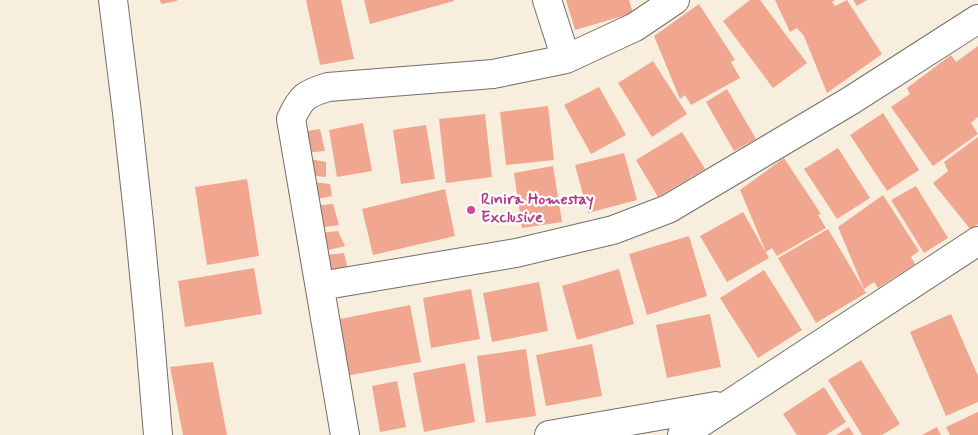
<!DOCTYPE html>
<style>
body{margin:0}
canvas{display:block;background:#f8eede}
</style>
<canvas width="978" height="435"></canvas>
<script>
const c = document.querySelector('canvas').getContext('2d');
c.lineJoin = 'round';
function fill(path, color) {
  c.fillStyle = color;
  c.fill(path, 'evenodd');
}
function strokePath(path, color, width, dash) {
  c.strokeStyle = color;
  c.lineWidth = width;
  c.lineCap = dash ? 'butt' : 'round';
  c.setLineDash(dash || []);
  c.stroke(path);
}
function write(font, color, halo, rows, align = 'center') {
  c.font = font + ' Mynerve,sans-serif';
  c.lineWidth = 4.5;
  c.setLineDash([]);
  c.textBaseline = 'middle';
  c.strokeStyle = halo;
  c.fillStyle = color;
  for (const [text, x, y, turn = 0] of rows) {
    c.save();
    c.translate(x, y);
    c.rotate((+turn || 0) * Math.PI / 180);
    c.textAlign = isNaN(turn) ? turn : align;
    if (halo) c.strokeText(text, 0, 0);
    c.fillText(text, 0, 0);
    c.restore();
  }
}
fill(new Path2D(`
 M 160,0 L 177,0 L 177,1 L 161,4 Z
 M 306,0 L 341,0 L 354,59 L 320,65 Z
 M 364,0 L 454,0 L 454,1 L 370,24 Z
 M 566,0 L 629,0 L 633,13 L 575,30 Z
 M 750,0 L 760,0 L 807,63 L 773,88 L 723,21 Z
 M 775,0 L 835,0 L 832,2 L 835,6 L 847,0 L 882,54 L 827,93 L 804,36 L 797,28 L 790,32 Z
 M 853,0 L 867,0 L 857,6 Z
 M 699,4 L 735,60 L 731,62 L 740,78 L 691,105 L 685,95 L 680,99 L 654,36 Z
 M 978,46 L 978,117 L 971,123 L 978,134 L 933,166 L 891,107 L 910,94 L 907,88 L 951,55 L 956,62 Z
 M 653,61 L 687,114 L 652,137 L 618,83 Z
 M 599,87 L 626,135 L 591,154 L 564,105 Z
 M 727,89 L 756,139 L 734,151 L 706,102 Z
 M 548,106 L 554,160 L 506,165 L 500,112 Z
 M 883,113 L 919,170 L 887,191 L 850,135 Z
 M 485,114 L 492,177 L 446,183 L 439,119 Z
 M 363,123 L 372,171 L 337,177 L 329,130 Z
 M 426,125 L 435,179 L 401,184 L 393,130 Z
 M 320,129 L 325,151 L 305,153 L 301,132 Z
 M 682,132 L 705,169 L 658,197 L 636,160 Z
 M 978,137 L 978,224 L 971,230 L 933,183 L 948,171 L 944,162 Z
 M 838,148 L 870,198 L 837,219 L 804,169 Z
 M 624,153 L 637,200 L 588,213 L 575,165 Z
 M 784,158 L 821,214 L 818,215 L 826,228 L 777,256 L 772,248 L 766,252 L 740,190 Z
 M 310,159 L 326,162 L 326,177 L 309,175 Z
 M 553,166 L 562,222 L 522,228 L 514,173 Z
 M 247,179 L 259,256 L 207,265 L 195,187 Z
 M 312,182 L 330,184 L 332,196 L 313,200 Z
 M 916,186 L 948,238 L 924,253 L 891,200 Z
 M 445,189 L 455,236 L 373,255 L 362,209 Z
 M 883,195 L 919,251 L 911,257 L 915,264 L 878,288 L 874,282 L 864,289 L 838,227 Z
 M 333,204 L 339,225 L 317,228 L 313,206 Z
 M 743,212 L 769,258 L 727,282 L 700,236 Z
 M 828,229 L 866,293 L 816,323 L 778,258 Z
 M 338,231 L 345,246 L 325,251 L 321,233 Z
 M 689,236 L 707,296 L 647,315 L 629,254 Z
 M 344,253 L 349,273 L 324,275 L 325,255 Z
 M 254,268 L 262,314 L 185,327 L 178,281 Z
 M 619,269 L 634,324 L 577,340 L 562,286 Z
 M 764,270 L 802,330 L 758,358 L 720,298 Z
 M 539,282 L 548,331 L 492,342 L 483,293 Z
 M 471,289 L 480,339 L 431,348 L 423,298 Z
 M 410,305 L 421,362 L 346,376 L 335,320 Z
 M 710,314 L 721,367 L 667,378 L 656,325 Z
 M 951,314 L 978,376 L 978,402 L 946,416 L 910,332 Z
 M 592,344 L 602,396 L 546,406 L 536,355 Z
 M 526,349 L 536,416 L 486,423 L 477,356 Z
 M 861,360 L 900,424 L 882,435 L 862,435 L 828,380 Z
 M 213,362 L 227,435 L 183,435 L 170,367 Z
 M 465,363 L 475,422 L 424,432 L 413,373 Z
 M 397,381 L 406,427 L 380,432 L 372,386 Z
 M 824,387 L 846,422 L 826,435 L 797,435 L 783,414 Z
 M 978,412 L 978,435 L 950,435 L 946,427 Z
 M 849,427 L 854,435 L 836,435 Z
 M 937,427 L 941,435 L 922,435 Z`), '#f1a68f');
const minor = new Path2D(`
 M 113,0 C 132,145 147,289 158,435
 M 547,0 L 566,59
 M 320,286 L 516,253 L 613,230 L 668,209 L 850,101 L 978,19
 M 345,435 L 291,119 C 301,97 305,94 328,87 L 493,74 L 566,59 L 635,27 L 675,0
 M 549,435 L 716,406
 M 682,435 L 978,241`);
strokePath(minor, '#736f6a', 30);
strokePath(minor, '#fff', 28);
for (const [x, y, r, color] of [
 [471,210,5,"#d1479c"]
]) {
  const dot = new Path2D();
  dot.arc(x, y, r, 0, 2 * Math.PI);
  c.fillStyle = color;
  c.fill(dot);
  strokePath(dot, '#fff', 2);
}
write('bold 16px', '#b23c85', '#fff', [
 ["Rinira Homestay",481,201],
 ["Exclusive",481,219]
], 'left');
</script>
